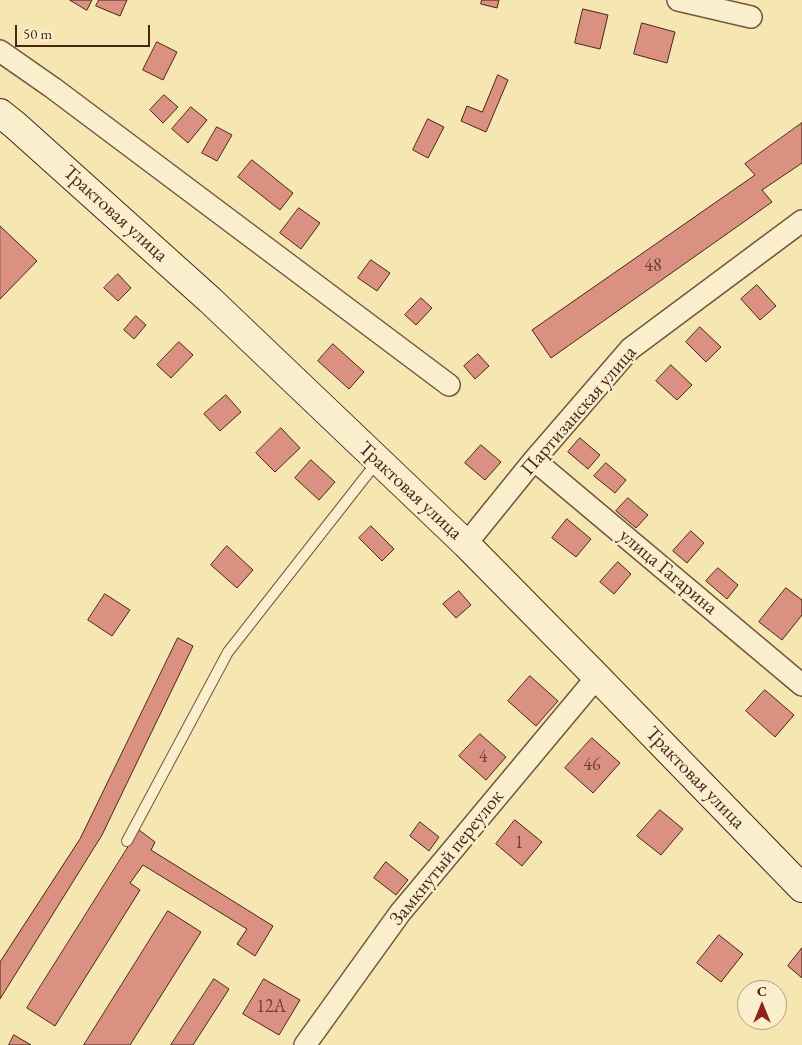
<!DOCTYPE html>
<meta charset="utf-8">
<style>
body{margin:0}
#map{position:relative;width:802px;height:1045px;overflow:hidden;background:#f6e6b2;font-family:"EB Garamond",serif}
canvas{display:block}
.north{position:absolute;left:737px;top:980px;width:50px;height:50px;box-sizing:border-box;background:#f9efcd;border:1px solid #b39f84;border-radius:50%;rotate:0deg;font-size:14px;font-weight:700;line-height:20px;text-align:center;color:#492617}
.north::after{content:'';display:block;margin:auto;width:18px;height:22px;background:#8f2418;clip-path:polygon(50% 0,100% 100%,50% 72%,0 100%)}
.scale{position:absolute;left:15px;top:25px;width:135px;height:22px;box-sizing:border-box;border:2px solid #492617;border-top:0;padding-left:6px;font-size:15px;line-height:18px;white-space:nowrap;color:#492617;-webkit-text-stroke:4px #f9efcd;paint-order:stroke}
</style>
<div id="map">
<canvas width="802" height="1045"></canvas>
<div class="north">С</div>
<div class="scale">50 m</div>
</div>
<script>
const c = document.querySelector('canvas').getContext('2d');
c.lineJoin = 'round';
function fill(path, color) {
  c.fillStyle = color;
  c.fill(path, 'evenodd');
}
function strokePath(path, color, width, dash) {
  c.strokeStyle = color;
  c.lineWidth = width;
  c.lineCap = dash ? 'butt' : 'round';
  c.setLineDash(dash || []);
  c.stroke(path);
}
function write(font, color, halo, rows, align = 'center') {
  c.font = font + ' "EB Garamond",serif';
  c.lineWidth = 5;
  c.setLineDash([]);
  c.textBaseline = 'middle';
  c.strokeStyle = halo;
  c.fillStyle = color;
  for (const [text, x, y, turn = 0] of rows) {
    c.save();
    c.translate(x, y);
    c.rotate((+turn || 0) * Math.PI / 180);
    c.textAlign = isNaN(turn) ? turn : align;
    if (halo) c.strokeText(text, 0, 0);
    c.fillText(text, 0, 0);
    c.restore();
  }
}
const building = new Path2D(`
 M 70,0 L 92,0 L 87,10 Z
 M 99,0 L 127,0 L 120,16 L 96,6 Z
 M 482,0 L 499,0 L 497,8 L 481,4 Z
 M 583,9 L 608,15 L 600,49 L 575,43 Z
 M 642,23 L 675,32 L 667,63 L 634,54 Z
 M 157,42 L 177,52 L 163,80 L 143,70 Z
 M 498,75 L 508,80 L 486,132 L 461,121 L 467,106 L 482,112 Z
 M 164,95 L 178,107 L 163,123 L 150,110 Z
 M 191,107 L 207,120 L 188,143 L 172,129 Z
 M 428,119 L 444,127 L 428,158 L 413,150 Z
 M 802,123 L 802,163 L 762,190 L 772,202 L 551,358 L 532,330 L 755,175 L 745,164 Z
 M 217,127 L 232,135 L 217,161 L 202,153 Z
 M 252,160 L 293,193 L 280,210 L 238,177 Z
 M 299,208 L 320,223 L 301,249 L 280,233 Z
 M 0,226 L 37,261 L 0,299 Z
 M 371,260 L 390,273 L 377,291 L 358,278 Z
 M 118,274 L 131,288 L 118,301 L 104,288 Z
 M 757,285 L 776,306 L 760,320 L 741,299 Z
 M 421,298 L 432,308 L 416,325 L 405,315 Z
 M 136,316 L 146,325 L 134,339 L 124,330 Z
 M 700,327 L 721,347 L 706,362 L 686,342 Z
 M 179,342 L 193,355 L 171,378 L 157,365 Z
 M 333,344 L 364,372 L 349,389 L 318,361 Z
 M 478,354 L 489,366 L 475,379 L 464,366 Z
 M 671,365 L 692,385 L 677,400 L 656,381 Z
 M 226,395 L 241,412 L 220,431 L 204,414 Z
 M 281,428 L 300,448 L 275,472 L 256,453 Z
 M 580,438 L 600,455 L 588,469 L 568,452 Z
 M 481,445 L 501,462 L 485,480 L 465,463 Z
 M 311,460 L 335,482 L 319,500 L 295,478 Z
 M 606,463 L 626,480 L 615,493 L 594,476 Z
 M 628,498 L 648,515 L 636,528 L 616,511 Z
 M 567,519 L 591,539 L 576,557 L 552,538 Z
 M 371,526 L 394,549 L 382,561 L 359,538 Z
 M 691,531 L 704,543 L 687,563 L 673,551 Z
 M 227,546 L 253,570 L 237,588 L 211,565 Z
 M 618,562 L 631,574 L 614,594 L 600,582 Z
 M 718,568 L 738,585 L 727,599 L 706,581 Z
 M 786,588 L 802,600 L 802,615 L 782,640 L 759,622 Z
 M 459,591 L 471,605 L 456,618 L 443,604 Z
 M 105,594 L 130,610 L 112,636 L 88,620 Z
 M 178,638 L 193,646 L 102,835 L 0,999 L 0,962 L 80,839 Z
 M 530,676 L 558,701 L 536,726 L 508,701 Z
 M 765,690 L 794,715 L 775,737 L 746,711 Z
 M 480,734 L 506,757 L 486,780 L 459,756 Z
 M 592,738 L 620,763 L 593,793 L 565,768 Z
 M 660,810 L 683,829 L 661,855 L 637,836 Z
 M 515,820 L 542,842 L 522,866 L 496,844 Z
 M 420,822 L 439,837 L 429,851 L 410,836 Z
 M 139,830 L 155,842 L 151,850 L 273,926 L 255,956 L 237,944 L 247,929 L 143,865 L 130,883 L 140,890 L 55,1026 L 27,1008 Z
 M 386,862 L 408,880 L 396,895 L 374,878 Z
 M 168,911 L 201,932 L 130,1045 L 84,1045 Z
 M 719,935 L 743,954 L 721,982 L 697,963 Z
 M 802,948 L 802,978 L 788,966 Z
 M 214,979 L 229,989 L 193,1045 L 171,1045 Z
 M 264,979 L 300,1000 L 279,1035 L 243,1014 Z
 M 14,1035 L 31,1045 L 9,1045 Z`);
fill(building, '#da9182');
strokePath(building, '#492617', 1);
const lane = new Path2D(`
 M 127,841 L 228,652 L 377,462`);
const street = new Path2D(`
 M 678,0 L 751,17
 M 0,51 L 53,88 L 449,385
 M 534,460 L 802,685
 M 466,544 L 534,460 L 630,349 L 802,221
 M 305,1045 L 400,913 L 597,677`);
const secondary = new Path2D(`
 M 0,113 L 15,125 L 210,300 L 466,544 L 597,677 L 802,888`);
strokePath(lane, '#74563e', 12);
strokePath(street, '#74563e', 24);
strokePath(secondary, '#492617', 30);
strokePath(lane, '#f9efcd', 10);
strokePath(street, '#f9efcd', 21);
strokePath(secondary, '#f9efcd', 28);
write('18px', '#6d4132', null, [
 ["48",653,266],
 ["4",483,757],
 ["46",592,765],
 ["1",519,843],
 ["12А",271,1007]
]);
write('20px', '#492617', '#f9efcd', [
 ["Трактовая улица",115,214,42],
 ["Партизанская улица",579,411,-49],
 ["Трактовая улица",410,491,43],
 ["улица Гагарина",668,572,40],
 ["Трактовая улица",695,778,46],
 ["Замкнутый переулок",447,858,-51]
]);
</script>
